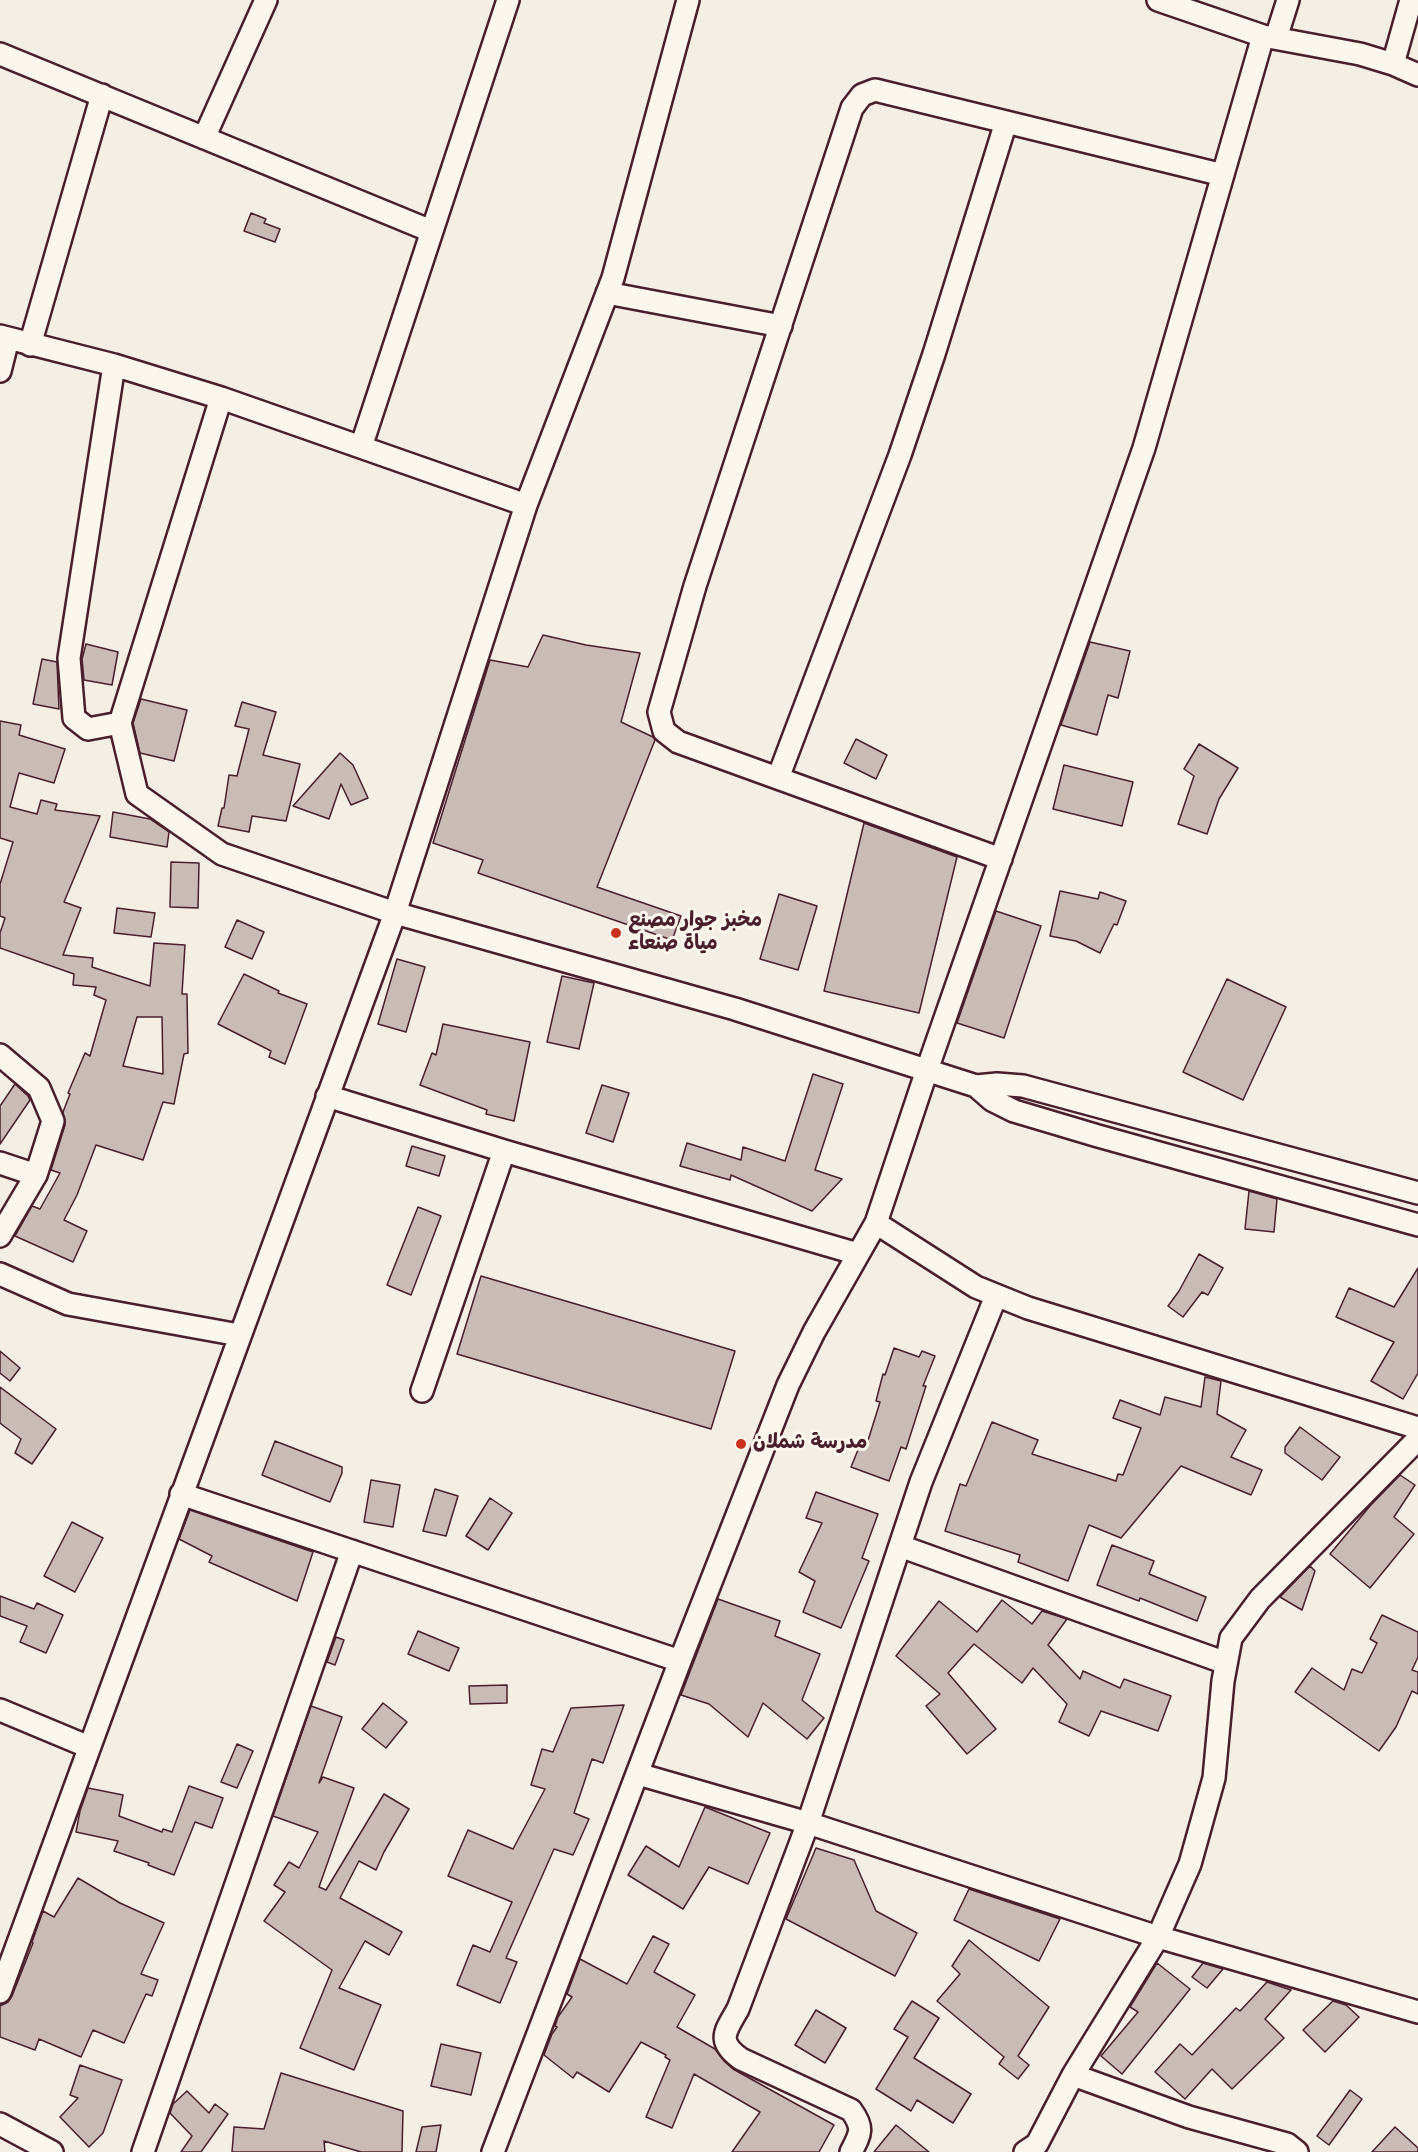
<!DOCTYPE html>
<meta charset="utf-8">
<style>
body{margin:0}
canvas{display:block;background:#f4eee4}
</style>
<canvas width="1418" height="2152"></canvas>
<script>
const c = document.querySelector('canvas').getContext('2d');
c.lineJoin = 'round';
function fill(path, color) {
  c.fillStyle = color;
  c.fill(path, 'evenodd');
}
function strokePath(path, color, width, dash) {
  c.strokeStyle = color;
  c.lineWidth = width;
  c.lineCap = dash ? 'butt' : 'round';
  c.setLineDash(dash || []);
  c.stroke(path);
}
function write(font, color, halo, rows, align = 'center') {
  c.font = font + ' Mynerve,"Playpen Sans Arabic",sans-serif';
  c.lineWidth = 6;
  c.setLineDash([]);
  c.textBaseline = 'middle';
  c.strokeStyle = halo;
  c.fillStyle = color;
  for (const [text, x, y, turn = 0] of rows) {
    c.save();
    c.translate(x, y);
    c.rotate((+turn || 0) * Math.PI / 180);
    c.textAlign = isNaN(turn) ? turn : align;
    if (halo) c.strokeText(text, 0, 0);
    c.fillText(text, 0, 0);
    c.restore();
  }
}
const building = new Path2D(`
 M 251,213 L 266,219 L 264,223 L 280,229 L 275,242 L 244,231 Z
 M 543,635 L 586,645 L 640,653 L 621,722 L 653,737 L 655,740 L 597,887 L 681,916 L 672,940 L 478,873 L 483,860 L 433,843 L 490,660 L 528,667 Z
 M 1090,642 L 1130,651 L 1118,698 L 1108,695 L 1097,735 L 1061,725 Z
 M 86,644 L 118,652 L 112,685 L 84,680 L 82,659 Z
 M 42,659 L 57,662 L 59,709 L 33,704 Z
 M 141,699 L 187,710 L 174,761 L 140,753 L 133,723 Z
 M 242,702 L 276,712 L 263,755 L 300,764 L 286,821 L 252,816 L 249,832 L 218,826 L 222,808 L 224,808 L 229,775 L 237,776 L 249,729 L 235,726 Z
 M 0,721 L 21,725 L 19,735 L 65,749 L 54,783 L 19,773 L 10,807 L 37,814 L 41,800 L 57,804 L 55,810 L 100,816 L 64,902 L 81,908 L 63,955 L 93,958 L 92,967 L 150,986 L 154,943 L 185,945 L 182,994 L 187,994 L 188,1053 L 184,1054 L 174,1104 L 163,1102 L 143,1160 L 96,1145 L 77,1195 L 64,1220 L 87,1231 L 73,1262 L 15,1236 L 32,1206 L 40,1209 L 60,1173 L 51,1170 L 65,1125 L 63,1112 L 70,1094 L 68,1093 L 85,1053 L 90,1056 L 106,1000 L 94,995 L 96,987 L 73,985 L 74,974 L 0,948 L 0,933 L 5,918 L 0,916 L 0,884 L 13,842 L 0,838 ZM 137,1017 L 162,1017 L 163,1074 L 123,1066 Z
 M 856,739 L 887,755 L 876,779 L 844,763 Z
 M 1199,744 L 1238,768 L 1219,799 L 1207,834 L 1178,824 L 1194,776 L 1184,769 Z
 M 340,753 L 353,765 L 368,798 L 351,805 L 341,784 L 329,819 L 293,806 Z
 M 1064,765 L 1133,782 L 1122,826 L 1053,809 Z
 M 113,812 L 150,819 L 169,832 L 167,847 L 110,837 Z
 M 864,823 L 957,857 L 919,1013 L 824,991 Z
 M 171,862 L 199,863 L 198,908 L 170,907 Z
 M 1060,891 L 1098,899 L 1100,892 L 1126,901 L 1117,925 L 1114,924 L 1100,953 L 1076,941 L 1050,936 Z
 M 779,894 L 817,906 L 798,970 L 760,959 Z
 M 117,908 L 155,913 L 151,937 L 114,933 Z
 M 996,911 L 1041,926 L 1004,1038 L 957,1023 Z
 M 237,920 L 264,932 L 252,959 L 225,947 Z
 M 397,959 L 425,967 L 406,1032 L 378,1024 Z
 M 244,974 L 279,991 L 278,993 L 307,1004 L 285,1064 L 269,1057 L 271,1051 L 218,1024 Z
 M 562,976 L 594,983 L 579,1049 L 547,1042 Z
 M 1227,979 L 1286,1007 L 1243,1100 L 1183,1072 Z
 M 443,1024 L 530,1042 L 514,1121 L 486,1114 L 487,1110 L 420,1085 L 432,1053 L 436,1055 Z
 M 813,1074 L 843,1084 L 815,1170 L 842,1179 L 812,1211 L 731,1175 L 730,1180 L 680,1166 L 687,1143 L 741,1160 L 743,1147 L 785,1161 Z
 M 15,1084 L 28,1096 L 30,1100 L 0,1144 L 0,1106 Z
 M 602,1085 L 629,1093 L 613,1142 L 586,1133 Z
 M 412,1146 L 445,1156 L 439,1176 L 406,1166 Z
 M 1249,1191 L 1277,1199 L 1274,1232 L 1245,1229 Z
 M 418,1207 L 441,1216 L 411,1295 L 387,1285 Z
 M 1199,1254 L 1223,1268 L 1208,1295 L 1202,1292 L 1183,1317 L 1168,1306 L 1179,1291 Z
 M 1418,1268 L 1418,1373 L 1403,1399 L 1371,1381 L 1394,1342 L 1336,1317 L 1349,1288 L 1394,1307 Z
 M 481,1276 L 735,1351 L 711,1429 L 457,1354 Z
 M 894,1348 L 919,1357 L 922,1351 L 935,1356 L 923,1386 L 926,1386 L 906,1449 L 901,1447 L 889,1481 L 851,1467 L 860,1445 L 866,1447 L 880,1402 L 876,1401 L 883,1374 L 885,1375 Z
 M 0,1351 L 20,1368 L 10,1381 L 0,1373 Z
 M 1205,1377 L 1221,1381 L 1217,1414 L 1246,1430 L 1231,1457 L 1262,1470 L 1251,1495 L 1181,1466 L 1121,1538 L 1089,1525 L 1068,1581 L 1018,1562 L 1020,1555 L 945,1531 L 960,1484 L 966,1486 L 992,1422 L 1038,1440 L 1032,1454 L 1116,1481 L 1118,1474 L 1123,1475 L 1141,1428 L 1113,1418 L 1120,1400 L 1160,1415 L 1165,1397 L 1201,1407 Z
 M 0,1387 L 56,1429 L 32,1464 L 15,1453 L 21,1439 L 0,1423 Z
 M 1300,1427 L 1340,1457 L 1322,1480 L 1285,1453 L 1285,1447 Z
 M 275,1441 L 342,1467 L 342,1473 L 330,1502 L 262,1475 Z
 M 1400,1475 L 1415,1485 L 1394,1517 L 1414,1534 L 1370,1588 L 1330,1554 L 1370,1506 Z
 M 371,1480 L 400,1485 L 393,1527 L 364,1522 Z
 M 435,1489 L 458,1496 L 446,1536 L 423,1531 Z
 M 816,1492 L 878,1514 L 862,1558 L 869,1561 L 841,1628 L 803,1612 L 815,1581 L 799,1572 L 822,1523 L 806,1518 Z
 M 490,1498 L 512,1513 L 488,1550 L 466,1536 Z
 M 190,1510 L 313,1552 L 297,1601 L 209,1562 L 212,1556 L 179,1539 Z
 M 72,1522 L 103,1538 L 75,1592 L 44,1576 Z
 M 1112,1545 L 1154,1561 L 1149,1574 L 1206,1597 L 1197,1621 L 1140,1598 L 1139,1601 L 1097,1585 Z
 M 1310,1566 L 1315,1571 L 1302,1610 L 1280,1597 Z
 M 0,1596 L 34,1609 L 37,1603 L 63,1615 L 46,1653 L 20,1642 L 27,1626 L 0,1616 Z
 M 718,1599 L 780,1621 L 775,1636 L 820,1654 L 802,1700 L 824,1718 L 807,1739 L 763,1703 L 748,1737 L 709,1704 L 681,1695 Z
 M 1002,1600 L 1032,1624 L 1042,1611 L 1067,1619 L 1048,1645 L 1080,1679 L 1083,1671 L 1120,1688 L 1124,1679 L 1171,1696 L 1158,1731 L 1101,1711 L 1089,1736 L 1059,1722 L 1067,1704 L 1033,1668 L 1022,1683 L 974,1644 L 948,1673 L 996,1729 L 967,1754 L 926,1706 L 940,1694 L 896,1656 L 939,1601 L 977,1632 Z
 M 1382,1615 L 1418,1632 L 1418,1657 L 1412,1670 L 1418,1672 L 1418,1694 L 1412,1691 L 1396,1727 L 1379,1751 L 1295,1692 L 1312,1668 L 1344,1690 L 1352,1669 L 1362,1673 L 1377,1643 L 1370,1639 Z
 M 418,1631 L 459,1648 L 449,1671 L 408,1654 Z
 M 336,1637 L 344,1640 L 335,1665 L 327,1662 Z
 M 507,1685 L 507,1703 L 470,1704 L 469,1686 Z
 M 383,1703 L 407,1722 L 386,1748 L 362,1729 Z
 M 624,1705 L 603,1763 L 592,1759 L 574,1813 L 589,1819 L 573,1855 L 554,1849 L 506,1958 L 517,1962 L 500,2003 L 457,1985 L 473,1945 L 490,1952 L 512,1902 L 448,1876 L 468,1830 L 513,1849 L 545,1789 L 531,1785 L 542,1749 L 553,1752 L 571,1708 Z
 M 311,1706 L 342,1717 L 319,1783 L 323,1777 L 354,1788 L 319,1887 L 326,1890 L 384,1794 L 409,1809 L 384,1852 L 376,1870 L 359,1861 L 340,1898 L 402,1932 L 389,1955 L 365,1941 L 339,1988 L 381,2005 L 354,2070 L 300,2048 L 332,1970 L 264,1921 L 285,1892 L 274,1885 L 289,1862 L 299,1868 L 318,1832 L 273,1816 Z
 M 237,1744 L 253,1751 L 237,1788 L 221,1782 Z
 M 189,1786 L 223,1798 L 212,1828 L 195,1822 L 174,1875 L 148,1865 L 149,1863 L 114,1851 L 118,1841 L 76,1832 L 80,1811 L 88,1788 L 123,1795 L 119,1816 L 162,1832 L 163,1829 L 172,1832 Z
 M 705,1807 L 770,1833 L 748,1884 L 709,1867 L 683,1909 L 628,1875 L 646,1846 L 679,1867 Z
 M 816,1848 L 854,1860 L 876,1911 L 917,1933 L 895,1976 L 786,1919 Z
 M 78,1878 L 120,1903 L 164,1923 L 141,1974 L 158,1980 L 152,1996 L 146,1994 L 124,2043 L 93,2030 L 81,2057 L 39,2039 L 35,2050 L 0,2037 L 0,2006 L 8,2002 L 12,1996 L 33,1943 L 32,1942 L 43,1911 L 54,1917 Z
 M 969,1889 L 1060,1919 L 1039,1961 L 954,1920 Z
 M 653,1936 L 669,1944 L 654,1972 L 695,1995 L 677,2027 L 715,2049 L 724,2061 L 733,2069 L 834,2125 L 819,2152 L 732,2152 L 760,2112 L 694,2074 L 672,2128 L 646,2117 L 670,2060 L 665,2057 L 666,2055 L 641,2042 L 609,2092 L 577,2072 L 573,2078 L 544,2055 L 552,2034 L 557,2027 L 555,2026 L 558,2017 L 572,1997 L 567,1994 L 580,1959 L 627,1984 Z
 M 969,1940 L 1049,2007 L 1018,2056 L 1029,2065 L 1018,2079 L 999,2064 L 1004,2057 L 937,2001 L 960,1974 L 952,1966 Z
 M 1157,1963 L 1190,1989 L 1122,2074 L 1101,2056 L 1138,2012 L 1130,2007 Z
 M 1203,1963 L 1223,1969 L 1207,1988 L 1192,1977 Z
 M 1267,1982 L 1291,1990 L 1265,2019 L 1284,2038 L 1232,2089 L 1212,2069 L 1185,2099 L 1155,2072 L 1180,2044 L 1192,2055 L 1236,2008 L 1240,2011 Z
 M 912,2001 L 939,2018 L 914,2058 L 971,2094 L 953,2123 L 917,2100 L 911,2111 L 876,2089 L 908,2037 L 894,2029 Z
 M 1333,2001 L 1346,2005 L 1359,2017 L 1325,2052 L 1303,2030 Z
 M 816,2010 L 846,2028 L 825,2063 L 795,2045 Z
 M 441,2044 L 481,2053 L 471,2095 L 431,2086 Z
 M 80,2065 L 122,2080 L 103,2133 L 89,2147 L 60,2117 L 78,2098 L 70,2095 Z
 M 281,2073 L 403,2111 L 402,2152 L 361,2152 L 324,2141 L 325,2152 L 232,2152 L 234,2127 L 264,2129 Z
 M 1350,2090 L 1362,2099 L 1329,2145 L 1317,2136 Z
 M 187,2091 L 209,2113 L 215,2104 L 228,2114 L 201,2152 L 181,2152 L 192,2136 L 170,2113 L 173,2104 Z
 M 441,2125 L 436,2152 L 416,2152 L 422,2127 Z
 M 896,2125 L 929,2152 L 874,2152 Z
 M 1395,2127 L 1418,2148 L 1418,2152 L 1372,2152 Z`);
fill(building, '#cabbb6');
strokePath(building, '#4a1f2b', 1.5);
const minor = new Path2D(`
 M 1158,0 L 1263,36 L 1360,54 L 1393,64 L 1418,75
 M 1276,38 L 1288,0
 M 0,54 L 431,231
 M 1393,64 L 1411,0
 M 204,138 L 266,0
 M 607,293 L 781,326
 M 0,336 L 114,365 L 221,398 L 526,505
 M 30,345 L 102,95
 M 114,365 L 69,658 L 74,718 L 88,729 L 120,723
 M 0,371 L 8,339
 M 221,398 L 120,723 L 137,794 L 222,854 L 395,913 L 735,1009 L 976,1086 L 992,1100 L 1014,1111 L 1098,1136 L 1418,1225
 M 361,447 L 508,0
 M 778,778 L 900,455 L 934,354 L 1006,122
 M 1001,859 L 678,742 L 664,731 L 659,712 L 695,586 L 852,108 L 862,95 L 875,90 L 1223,175
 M 0,1055 L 39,1088 L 53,1121 L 36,1175 L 0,1236
 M 976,1086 L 997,1084 L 1023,1086 L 1418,1193
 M 327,1096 L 504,1151 L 858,1254
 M 0,1163 L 36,1175
 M 876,1223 L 976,1287 L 1028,1308 L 1418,1428
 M 0,1274 L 68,1304 L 239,1335
 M 422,1391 L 504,1151
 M 181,1494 L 680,1661
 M 900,1546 L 1226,1663
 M 0,1710 L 89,1747
 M 638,1774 L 808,1823 L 1158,1937 L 1418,2012
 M 0,1992 L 395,913 L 526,505 L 613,278 L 688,0
 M 1073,2075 L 1189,2117 L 1287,2144 L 1297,2152
 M 0,2124 L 52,2152
 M 143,2152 L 352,1551
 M 493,2152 L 680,1661 L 788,1385 L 814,1332 L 876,1223 L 927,1070 L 1144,448 L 1263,36
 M 851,2152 C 861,2133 864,2128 851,2110 L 741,2059 C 716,2041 725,2032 738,2009 L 808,1823 L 921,1482 L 996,1296
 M 1025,2152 L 1037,2144 L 1073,2075 L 1158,1937 L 1190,1864 L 1214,1778 L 1223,1681 L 1231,1638 L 1260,1599 L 1418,1439`);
strokePath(minor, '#4a1f2b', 26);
strokePath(minor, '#fbf7ec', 21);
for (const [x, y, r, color] of [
 [616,933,6,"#c8321e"],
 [741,1444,6,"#c8321e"]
]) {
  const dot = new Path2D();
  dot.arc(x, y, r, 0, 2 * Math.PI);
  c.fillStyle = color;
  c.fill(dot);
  strokePath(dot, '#fbf7ec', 2);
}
write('bold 20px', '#4a1f2b', '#fbf7ec', [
 ["مخبز جوار مصنع",628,922],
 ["مياة صنعاء",628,945],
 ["مدرسة شملان",753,1444]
], 'left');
</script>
